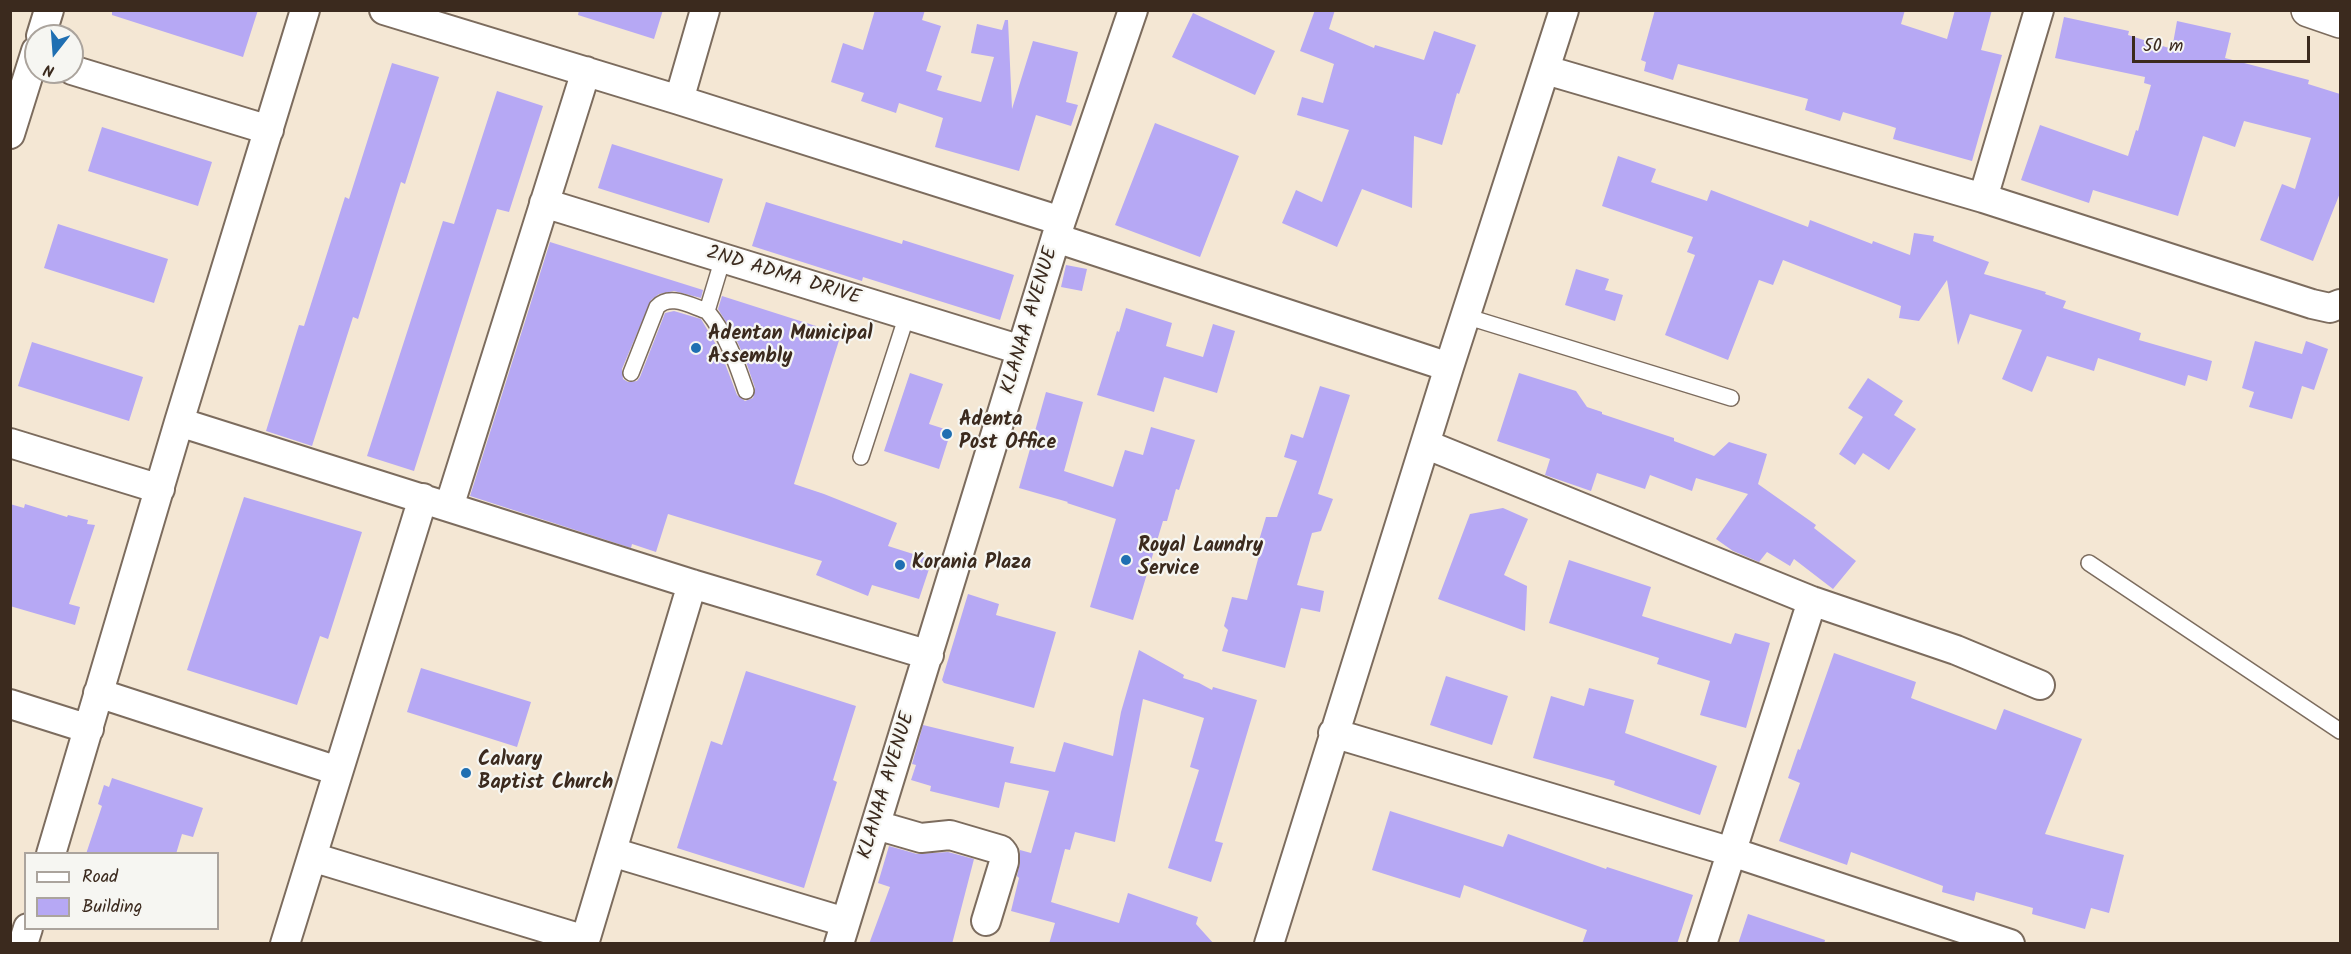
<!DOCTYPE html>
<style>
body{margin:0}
#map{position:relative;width:2351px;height:954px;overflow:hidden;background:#f4e7d4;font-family:Kalam,sans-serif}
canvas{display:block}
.frame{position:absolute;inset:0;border:12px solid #3b2a1e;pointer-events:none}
.legend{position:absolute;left:24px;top:852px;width:195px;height:78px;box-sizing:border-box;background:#f6f6f2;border:2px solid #aba49d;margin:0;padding:8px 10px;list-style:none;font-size:18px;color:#3b2a1e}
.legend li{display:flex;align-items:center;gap:12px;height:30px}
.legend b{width:30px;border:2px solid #aba49d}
.north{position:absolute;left:24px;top:24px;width:60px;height:60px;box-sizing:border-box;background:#f6f6f2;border:2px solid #aba49d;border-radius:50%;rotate:197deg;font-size:16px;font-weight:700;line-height:24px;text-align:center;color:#3b2a1e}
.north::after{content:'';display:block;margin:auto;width:21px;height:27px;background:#1f6fb2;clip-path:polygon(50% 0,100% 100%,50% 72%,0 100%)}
.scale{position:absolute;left:2132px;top:36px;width:178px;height:27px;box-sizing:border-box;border:3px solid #3b2a1e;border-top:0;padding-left:8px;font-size:18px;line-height:21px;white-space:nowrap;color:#3b2a1e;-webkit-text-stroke:4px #f6f6f2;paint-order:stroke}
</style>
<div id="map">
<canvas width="2351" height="954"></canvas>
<div class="frame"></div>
<ul class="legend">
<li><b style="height:8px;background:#fff"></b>Road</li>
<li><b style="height:16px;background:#b6a8f4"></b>Building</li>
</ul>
<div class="north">N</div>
<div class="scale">50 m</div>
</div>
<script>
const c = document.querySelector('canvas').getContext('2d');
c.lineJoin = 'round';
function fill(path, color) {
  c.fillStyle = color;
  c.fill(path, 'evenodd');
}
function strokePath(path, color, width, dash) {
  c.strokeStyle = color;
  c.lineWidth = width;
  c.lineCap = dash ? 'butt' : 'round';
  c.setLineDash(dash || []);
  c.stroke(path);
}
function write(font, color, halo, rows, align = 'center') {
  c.font = font + ' Kalam,sans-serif';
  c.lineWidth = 4.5;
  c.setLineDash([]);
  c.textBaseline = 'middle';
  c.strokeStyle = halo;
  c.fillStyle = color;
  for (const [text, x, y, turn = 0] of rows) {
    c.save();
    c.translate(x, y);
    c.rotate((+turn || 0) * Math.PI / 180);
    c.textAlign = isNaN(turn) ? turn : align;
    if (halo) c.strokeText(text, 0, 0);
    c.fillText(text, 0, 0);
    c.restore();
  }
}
fill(new Path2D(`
 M 112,10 L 258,10 L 243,57 L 112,15 Z
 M 579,10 L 663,10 L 654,39 L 578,15 Z
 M 875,10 L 925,10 L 922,20 L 941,26 L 926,71 L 942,76 L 937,90 L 981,102 L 994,57 L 971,53 L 977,24 L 1002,30 L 1005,20 L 1008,20 L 1012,109 L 1033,41 L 1078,52 L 1066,102 L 1078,105 L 1071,126 L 1036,115 L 1019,171 L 935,147 L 943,118 L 899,103 L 896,113 L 861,101 L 864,93 L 831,82 L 843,43 L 863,50 Z
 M 1315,10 L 1335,10 L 1329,29 L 1374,48 L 1375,45 L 1424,60 L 1434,31 L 1476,45 L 1459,94 L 1457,93 L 1442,145 L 1414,136 L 1412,208 L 1362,189 L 1337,247 L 1282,223 L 1296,190 L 1322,202 L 1349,130 L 1297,115 L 1302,97 L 1323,103 L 1334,64 L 1300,51 Z
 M 1655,10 L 1905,10 L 1901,24 L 1947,39 L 1955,10 L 1992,10 L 1981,50 L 2002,55 L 1972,161 L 1893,139 L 1896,128 L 1890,126 L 1843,112 L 1840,121 L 1805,110 L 1808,99 L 1678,64 L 1673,80 L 1644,71 L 1646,62 L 1641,60 Z
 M 1193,13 L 1275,51 L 1255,95 L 1172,57 Z
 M 2064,17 L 2129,31 L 2128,35 L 2172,49 L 2177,21 L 2231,33 L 2225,58 L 2309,80 L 2308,84 L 2340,94 L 2340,193 L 2313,261 L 2260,240 L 2282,184 L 2295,189 L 2311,138 L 2244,121 L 2235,147 L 2203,136 L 2178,216 L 2093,190 L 2089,203 L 2021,180 L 2040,125 L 2128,156 L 2136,130 L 2138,131 L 2151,85 L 2144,83 L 2145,77 L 2055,58 Z
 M 392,63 L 439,77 L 405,184 L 401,182 L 358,319 L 353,317 L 312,446 L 266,431 L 299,325 L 304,326 L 345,197 L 349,199 Z
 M 497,91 L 543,106 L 509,212 L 497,209 L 414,471 L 367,456 L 443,221 L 454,224 Z
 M 1155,123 L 1239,156 L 1200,257 L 1115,225 Z
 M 102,127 L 212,162 L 198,206 L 88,171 Z
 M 612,144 L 723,179 L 709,223 L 598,188 Z
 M 1618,156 L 1656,169 L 1651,182 L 1707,201 L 1711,190 L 1808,227 L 1810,220 L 1872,244 L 1873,241 L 1910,255 L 1914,233 L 1934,236 L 1933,241 L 1989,262 L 1984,274 L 2046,292 L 2045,294 L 2066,301 L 2063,308 L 2141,333 L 2139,340 L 2212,361 L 2207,381 L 2188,375 L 2185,386 L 2098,358 L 2094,371 L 2047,356 L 2032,392 L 2002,379 L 2022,330 L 1970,314 L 1958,345 L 1947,280 L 1919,321 L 1899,318 L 1901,306 L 1783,260 L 1773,285 L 1759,280 L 1728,360 L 1665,335 L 1695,255 L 1687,252 L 1693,237 L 1602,206 Z
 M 766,202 L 902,244 L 903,240 L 1014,275 L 1000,320 L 863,277 L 862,281 L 752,246 Z
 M 58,224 L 168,259 L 154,303 L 44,268 Z
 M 550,242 L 703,290 L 701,298 L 674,291 L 659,294 L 651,300 L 622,369 L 623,379 L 628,382 L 637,381 L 640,377 L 665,313 L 674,311 L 701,319 L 721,353 L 737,395 L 745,401 L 753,398 L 755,388 L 744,356 L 734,335 L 718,309 L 722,296 L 841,334 L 794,484 L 824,494 L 897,523 L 888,546 L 932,560 L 919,599 L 872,585 L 868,596 L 816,575 L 822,561 L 668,514 L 656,552 L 632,544 L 631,548 L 470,496 Z
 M 1066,265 L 1087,269 L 1082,291 L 1061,287 Z
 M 1576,269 L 1609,279 L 1605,290 L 1623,295 L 1615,321 L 1565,305 Z
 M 1126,308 L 1172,323 L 1166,346 L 1203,357 L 1213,324 L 1235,331 L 1217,393 L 1164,377 L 1154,412 L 1097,395 L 1117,331 L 1119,332 Z
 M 2255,341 L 2302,354 L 2306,341 L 2328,349 L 2314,390 L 2302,386 L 2292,419 L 2249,407 L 2254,392 L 2242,388 Z
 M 32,342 L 143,377 L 129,421 L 18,386 Z
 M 910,373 L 943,384 L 929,424 L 951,431 L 939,469 L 884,451 Z
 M 1519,373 L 1576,391 L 1587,407 L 1602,412 L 1602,414 L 1674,438 L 1674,441 L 1714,456 L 1729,442 L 1767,454 L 1758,484 L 1816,525 L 1814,528 L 1856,561 L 1833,589 L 1794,559 L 1790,566 L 1767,552 L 1759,562 L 1733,551 L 1716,539 L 1748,494 L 1696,478 L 1692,491 L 1650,475 L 1645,489 L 1597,473 L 1591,491 L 1545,475 L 1550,459 L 1497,441 Z
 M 1868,378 L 1903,401 L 1894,415 L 1916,429 L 1889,470 L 1863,453 L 1855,465 L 1839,454 L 1863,417 L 1848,408 Z
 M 1320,386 L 1350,395 L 1318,494 L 1333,499 L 1321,531 L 1312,533 L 1297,585 L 1324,591 L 1320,612 L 1301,608 L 1285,668 L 1222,651 L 1228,630 L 1224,626 L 1232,597 L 1247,600 L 1261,548 L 1257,547 L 1266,517 L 1277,517 L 1297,461 L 1284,457 L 1291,434 L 1303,438 Z
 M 1046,392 L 1083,402 L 1064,471 L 1113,487 L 1125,450 L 1143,455 L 1151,427 L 1195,440 L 1179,490 L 1176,489 L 1167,521 L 1163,521 L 1133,620 L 1090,607 L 1116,519 L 1067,503 L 1068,502 L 1019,488 Z
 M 244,497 L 362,532 L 328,639 L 320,636 L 297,705 L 187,670 Z
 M 10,504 L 24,508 L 25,504 L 67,517 L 68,515 L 88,520 L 87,524 L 95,525 L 69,604 L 80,607 L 75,625 L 10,606 Z
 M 1503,508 L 1528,519 L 1504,575 L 1527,586 L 1525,631 L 1438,599 L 1470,514 Z
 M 1569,560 L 1651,587 L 1642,616 L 1731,644 L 1735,633 L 1770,643 L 1746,728 L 1700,715 L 1710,681 L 1657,664 L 1659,658 L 1549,623 Z
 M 968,594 L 999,604 L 996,615 L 1056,632 L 1034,708 L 944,683 L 942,680 Z
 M 1139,650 L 1184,675 L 1183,678 L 1199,683 L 1212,690 L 1213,687 L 1257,700 L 1215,841 L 1223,843 L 1211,882 L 1168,868 L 1199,770 L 1190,767 L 1204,718 L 1143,699 L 1115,842 L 1075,832 L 1070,850 L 1065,849 L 1051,902 L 1119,923 L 1128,893 L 1198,917 L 1196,924 L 1214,944 L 1049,944 L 1055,923 L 1011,911 L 1019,878 L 1017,876 L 1020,862 L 1020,850 L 1031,853 L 1049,791 L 1005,782 L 999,808 L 930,791 L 931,786 L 911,780 L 916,765 L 912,764 L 923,725 L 1014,747 L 1010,763 L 1055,772 L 1064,742 L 1113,756 L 1121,712 Z
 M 1834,653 L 1916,682 L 1911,698 L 1996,730 L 2004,709 L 2082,739 L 2045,834 L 2124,855 L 2109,913 L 2091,908 L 2085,929 L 2032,914 L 2033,908 L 1976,892 L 1974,901 L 1942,892 L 1943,886 L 1851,852 L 1847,865 L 1779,841 L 1800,783 L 1788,778 L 1798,749 L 1800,750 Z
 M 421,668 L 531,702 L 517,747 L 407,712 Z
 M 746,671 L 856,706 L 833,780 L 837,782 L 804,888 L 677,848 L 711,741 L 722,745 Z
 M 1446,676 L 1508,696 L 1492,745 L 1430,725 Z
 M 1589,688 L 1634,700 L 1625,733 L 1717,766 L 1700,815 L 1614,785 L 1615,781 L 1533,758 L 1551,696 L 1584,706 Z
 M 112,778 L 203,808 L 193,837 L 182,834 L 176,854 L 86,854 L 102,806 L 98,804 L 104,785 L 109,787 Z
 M 1390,811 L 1503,847 L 1508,834 L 1606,869 L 1607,867 L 1693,895 L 1677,944 L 1582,944 L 1587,930 L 1464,885 L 1460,898 L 1372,870 Z
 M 889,846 L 917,854 L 948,852 L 974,859 L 952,944 L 869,944 L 890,887 L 878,883 Z
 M 1748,914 L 1825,940 L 1824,944 L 1738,944 Z`), '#b6a8f4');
const service = new Path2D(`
 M 723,258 L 707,311 C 727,335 736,362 746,391
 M 1465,316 L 1731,398
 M 631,373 L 657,307 C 670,293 691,306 707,311
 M 861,457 L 907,315
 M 2089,563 L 2340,731`);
const minor = new Path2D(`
 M 384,10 L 679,100 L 1061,221
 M 41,36 L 49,10
 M 72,70 L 269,130
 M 1546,70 L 1983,198 L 2312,304 L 2330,308 L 2340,304
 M 679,100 L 705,10
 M 10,134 L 36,51
 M 1983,198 L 2039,10
 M 544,203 L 1021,350
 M 1056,238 L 1449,367
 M 179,422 L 692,584 L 929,655
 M 10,443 L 160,489
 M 1425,444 L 1812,601 L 1956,650 L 2040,685
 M 449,507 L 586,71
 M 98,693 L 338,771
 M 10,704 L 89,729
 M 1333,733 L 1732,852 L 2010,944
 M 876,825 L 921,838 L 950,835 L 1001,850 L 1004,854 L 1004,862 L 986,921
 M 612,852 L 845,922
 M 51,854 L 179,422 L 305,10
 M 312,857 L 585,940
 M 23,944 L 28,928
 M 285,944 L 423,498
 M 584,944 L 692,584
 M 839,944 L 1061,221 L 1133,10
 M 1269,944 L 1449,367 L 1564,10
 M 1702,944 L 1812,601`);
const tertiary = new Path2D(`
 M 2308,10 L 2340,21`);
strokePath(service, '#7c6c5e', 18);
strokePath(minor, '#7c6c5e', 32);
strokePath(tertiary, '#7c6c5e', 36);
strokePath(service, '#fff', 15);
strokePath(minor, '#fff', 28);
strokePath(tertiary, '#fff', 33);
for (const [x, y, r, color] of [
 [696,348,6,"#1f6fb2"],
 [947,434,6,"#1f6fb2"],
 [1126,560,6,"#1f6fb2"],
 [900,565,6,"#1f6fb2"],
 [466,773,6,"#1f6fb2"]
]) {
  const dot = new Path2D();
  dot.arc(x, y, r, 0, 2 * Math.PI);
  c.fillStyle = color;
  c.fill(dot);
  strokePath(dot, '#f6f6f2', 2);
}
write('20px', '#3b2a1e', '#f6f6f2', [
 ["2ND ADMA DRIVE",783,277,17],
 ["KLANAA AVENUE",1031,321,-73],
 ["KLANAA AVENUE",888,786,-73]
]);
write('bold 20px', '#3b2a1e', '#f6f6f2', [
 ["Adentan Municipal",708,336],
 ["Assembly",708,359],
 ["Adenta",959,422],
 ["Post Office",959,445],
 ["Royal Laundry",1138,548],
 ["Service",1138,571],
 ["Korania Plaza",912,565],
 ["Calvary",478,762],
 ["Baptist Church",478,785]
], 'left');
</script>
